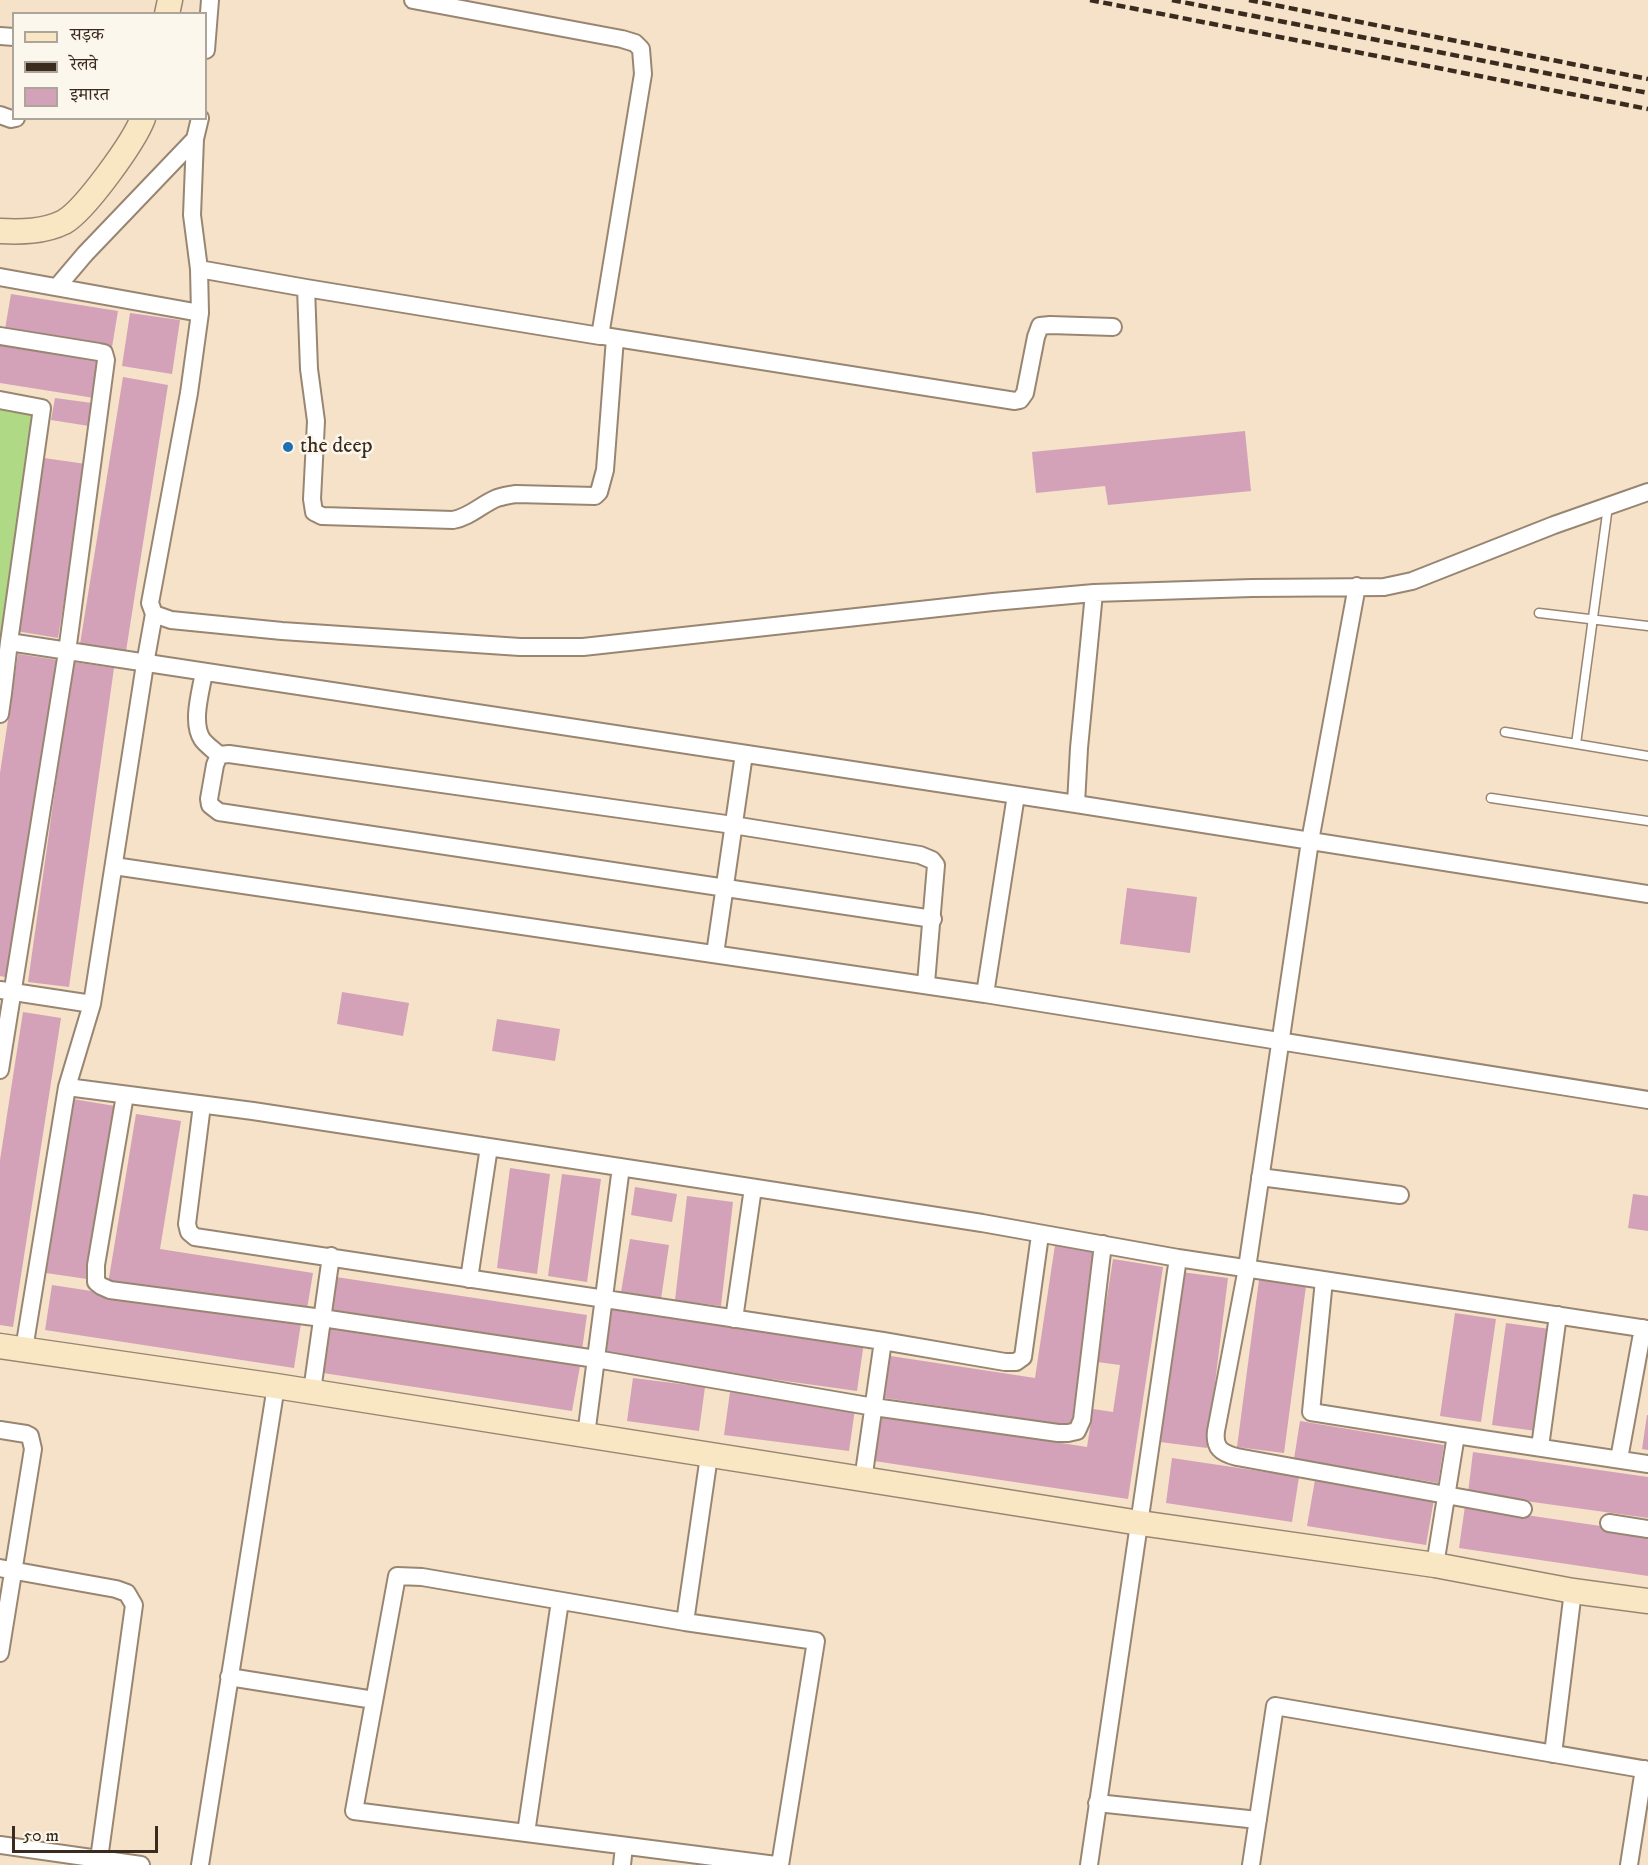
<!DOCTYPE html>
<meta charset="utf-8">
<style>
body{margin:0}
#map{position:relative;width:1648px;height:1865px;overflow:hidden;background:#f5e2c8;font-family:"IM FELL DW Pica","Noto Serif Devanagari",serif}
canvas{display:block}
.legend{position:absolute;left:12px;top:12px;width:195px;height:108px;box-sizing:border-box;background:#fbf7ec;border:2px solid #aea59a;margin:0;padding:8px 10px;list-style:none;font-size:18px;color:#3b2a1e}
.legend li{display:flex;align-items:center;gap:12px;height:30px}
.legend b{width:30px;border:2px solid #aea59a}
.scale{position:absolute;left:12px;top:1826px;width:146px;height:27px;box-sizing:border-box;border:3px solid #3b2a1e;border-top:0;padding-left:8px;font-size:18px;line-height:21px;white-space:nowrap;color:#3b2a1e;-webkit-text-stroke:4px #fbf7ec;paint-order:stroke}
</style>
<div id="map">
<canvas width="1648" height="1865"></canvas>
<ul class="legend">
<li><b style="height:8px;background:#f9e7c3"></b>सड़क</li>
<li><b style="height:8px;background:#3b2a1e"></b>रेलवे</li>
<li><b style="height:16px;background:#d3a2b8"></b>इमारत</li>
</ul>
<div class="scale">50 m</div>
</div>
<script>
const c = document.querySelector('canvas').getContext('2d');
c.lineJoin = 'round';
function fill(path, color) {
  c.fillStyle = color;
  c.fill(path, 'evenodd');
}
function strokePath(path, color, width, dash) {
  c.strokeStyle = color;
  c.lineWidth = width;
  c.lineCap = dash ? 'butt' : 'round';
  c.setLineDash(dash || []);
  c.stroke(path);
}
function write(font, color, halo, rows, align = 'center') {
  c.font = font + ' "IM FELL DW Pica",serif';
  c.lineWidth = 5;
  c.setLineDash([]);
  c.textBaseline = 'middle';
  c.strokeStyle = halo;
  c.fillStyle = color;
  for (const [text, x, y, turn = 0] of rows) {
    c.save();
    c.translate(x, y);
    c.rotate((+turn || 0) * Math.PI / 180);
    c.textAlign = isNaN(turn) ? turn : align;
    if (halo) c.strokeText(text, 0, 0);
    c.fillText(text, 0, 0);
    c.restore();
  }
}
fill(new Path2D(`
 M 0,408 L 35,413 L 0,640 Z`), '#b0d985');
fill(new Path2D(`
 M 11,294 L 118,311 L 111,353 L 4,335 Z
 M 130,313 L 180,320 L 172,374 L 122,366 Z
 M 0,344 L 101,360 L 94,398 L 0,383 Z
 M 123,377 L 168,385 L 126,651 L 80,644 Z
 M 55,398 L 92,403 L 89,426 L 51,420 Z
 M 1245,431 L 1251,491 L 1108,505 L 1105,486 L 1036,493 L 1032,452 Z
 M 44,458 L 86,464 L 58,638 L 16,631 Z
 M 18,654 L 58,660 L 10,978 L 0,976 L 0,773 Z
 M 73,662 L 114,668 L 69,987 L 28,982 Z
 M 1127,888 L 1197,897 L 1190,953 L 1120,944 Z
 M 342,992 L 409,1003 L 403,1036 L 337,1024 Z
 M 23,1012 L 61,1018 L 13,1327 L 0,1325 L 0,1160 Z
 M 497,1019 L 560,1029 L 555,1061 L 492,1051 Z
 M 73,1099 L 115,1106 L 87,1279 L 46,1273 Z
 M 136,1114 L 181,1121 L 160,1249 L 313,1273 L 306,1315 L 108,1284 Z
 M 510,1168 L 550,1174 L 537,1274 L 497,1268 Z
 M 562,1174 L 601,1179 L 587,1282 L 548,1276 Z
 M 635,1187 L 677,1194 L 672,1222 L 631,1215 Z
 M 1633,1194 L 1648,1196 L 1648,1231 L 1628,1228 Z
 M 687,1196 L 733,1202 L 721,1306 L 675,1300 Z
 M 630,1239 L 669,1245 L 661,1299 L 621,1292 Z
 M 1055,1245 L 1100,1252 L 1074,1426 L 878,1397 L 884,1355 L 1035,1378 Z
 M 1113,1259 L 1163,1267 L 1128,1499 L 874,1461 L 881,1415 L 1087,1447 L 1093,1409 L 1113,1412 L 1120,1365 L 1097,1362 Z
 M 1181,1272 L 1228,1278 L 1207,1448 L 1160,1442 Z
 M 336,1277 L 587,1315 L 581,1357 L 329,1319 Z
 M 1259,1280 L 1306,1286 L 1284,1453 L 1237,1447 Z
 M 52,1285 L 301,1323 L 294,1368 L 45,1330 Z
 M 612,1307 L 864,1342 L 857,1391 L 606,1356 Z
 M 1455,1313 L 1496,1319 L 1481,1422 L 1440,1416 Z
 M 1506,1323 L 1550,1329 L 1536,1431 L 1492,1425 Z
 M 330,1328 L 580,1366 L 572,1411 L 323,1373 Z
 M 633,1378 L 705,1387 L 699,1431 L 627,1421 Z
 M 730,1392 L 855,1409 L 849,1451 L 724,1435 Z
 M 1647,1415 L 1648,1415 L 1648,1450 L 1642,1449 Z
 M 1300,1421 L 1444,1445 L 1438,1483 L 1294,1459 Z
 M 1473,1452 L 1648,1477 L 1648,1518 L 1468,1493 Z
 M 1172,1458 L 1299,1477 L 1292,1522 L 1166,1503 Z
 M 1315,1480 L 1434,1499 L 1426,1545 L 1307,1526 Z
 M 1465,1506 L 1648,1533 L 1648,1576 L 1459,1548 Z`), '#d3a2b8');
const lane = new Path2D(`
 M 1539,613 L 1648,626
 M 1505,732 L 1648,756
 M 1576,744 L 1608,506
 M 1491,798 L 1648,821`);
const street = new Path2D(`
 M 0,36 L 14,37
 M 206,50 L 210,0
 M 0,115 L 11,119 L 16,118
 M 200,118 L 195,139 L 192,215 L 199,269 L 200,313 L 189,393 L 150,603 L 154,614 L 171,620 L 282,631 L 520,647 L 583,647 L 993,602 L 1094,593 L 1252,588 L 1384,587 L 1412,581 L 1554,525 L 1648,492
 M 199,269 L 306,288 L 600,336 L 643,74 L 641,49 L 635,43 L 622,39 L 413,0
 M 0,277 L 200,313
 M 57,287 L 85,254 L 195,139
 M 306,288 L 309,369 L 316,421 L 312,499 L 314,512 L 322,516 L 453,520 C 470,517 482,504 497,498 C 503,496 509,495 516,494 L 595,496 L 599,492 L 605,470 L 615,338
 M 0,336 L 99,352 L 104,353 L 106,360 L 67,652 L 0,1070
 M 604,336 L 1015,401 L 1020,400 L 1025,393 L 1036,337 L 1040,326 L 1050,325 L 1113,327
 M 0,400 L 42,408 L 9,642 L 1076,804 L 1648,894
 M 1357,586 L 1310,841 L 1247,1268 L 1216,1431 C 1214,1448 1221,1453 1237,1457 L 1523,1509
 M 204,672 C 201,691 191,722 202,739 C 206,745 214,750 219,755
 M 0,692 L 3,693 L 9,642
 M 0,714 L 3,693
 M 1076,804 L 1079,748 L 1094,593
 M 114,866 L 985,994 L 1016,795
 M 715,954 L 744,754
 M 926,983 L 936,865 L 932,860 L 920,855 L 733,825 L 229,754 L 219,755 L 215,765 L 209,799 L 210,805 L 219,812 L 933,919
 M 0,990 L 92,1004
 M 985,994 L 1648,1100
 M 67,1087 L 253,1111 L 659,1173 L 982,1223 L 1178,1258 L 1648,1329
 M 125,1095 L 96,1265 L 96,1282 L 101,1286 L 110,1290 L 322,1318 L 596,1359 L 874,1407 L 1058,1433 L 1068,1433 L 1077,1431 L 1082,1420 L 1103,1244
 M 202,1105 L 187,1224 L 189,1232 L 195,1237 L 883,1341 L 1005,1362 L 1016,1362 L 1023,1357 L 1040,1235
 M 1260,1177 L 1400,1195
 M 469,1279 L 489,1147
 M 1324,1280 L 1311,1412 L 1456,1435 L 1435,1565
 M 734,1319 L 753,1188
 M 24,1349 L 67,1087 L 92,1004 L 145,664 L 154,614
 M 312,1391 L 331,1256
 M 0,1430 L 26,1434 L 30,1436 L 33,1449 L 0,1653
 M 586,1435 L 621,1167
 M 1456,1435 L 1648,1464
 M 1540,1447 L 1558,1315
 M 1619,1459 L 1643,1328
 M 863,1480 L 883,1341
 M 1609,1523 L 1648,1529
 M 0,1568 L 116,1589 L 127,1593 L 134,1605 L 99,1859
 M 685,1622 L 709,1456
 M 229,1677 L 374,1700
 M 1553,1754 L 1573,1591
 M 1097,1803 L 1258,1820
 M 526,1833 L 560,1601
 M 0,1845 L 141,1865
 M 200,1865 L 276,1386
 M 622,1865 L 624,1846
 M 776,1865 L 354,1811 L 397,1576 L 422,1577 L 685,1622 L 816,1641 L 780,1865
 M 1089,1865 L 1178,1258
 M 1251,1865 L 1275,1706 L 1648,1770
 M 1629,1865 L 1644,1769`);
const secondary = new Path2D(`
 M 167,14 L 170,0
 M 0,231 C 21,232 44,232 64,222 C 85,210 134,142 143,118
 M 0,1346 L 276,1386 L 1140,1523 L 1435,1565 L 1573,1591 L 1648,1601`);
strokePath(lane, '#988673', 11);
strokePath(street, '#988673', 20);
strokePath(secondary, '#988673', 27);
strokePath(lane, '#fff', 8);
strokePath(street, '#fff', 16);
strokePath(secondary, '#f9e7c3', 24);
strokePath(new Path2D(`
 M 1090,0 L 1648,109
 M 1172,0 L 1648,93
 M 1249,0 L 1648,79`), '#3b2a1e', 4.5, [9, 4.5]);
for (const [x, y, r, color] of [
 [288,447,6,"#1f6fb2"]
]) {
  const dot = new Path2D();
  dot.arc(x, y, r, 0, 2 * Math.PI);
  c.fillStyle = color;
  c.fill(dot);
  strokePath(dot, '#fbf7ec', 2);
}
write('22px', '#3b2a1e', '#fbf7ec', [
 ["the deep",300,447]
], 'left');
</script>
